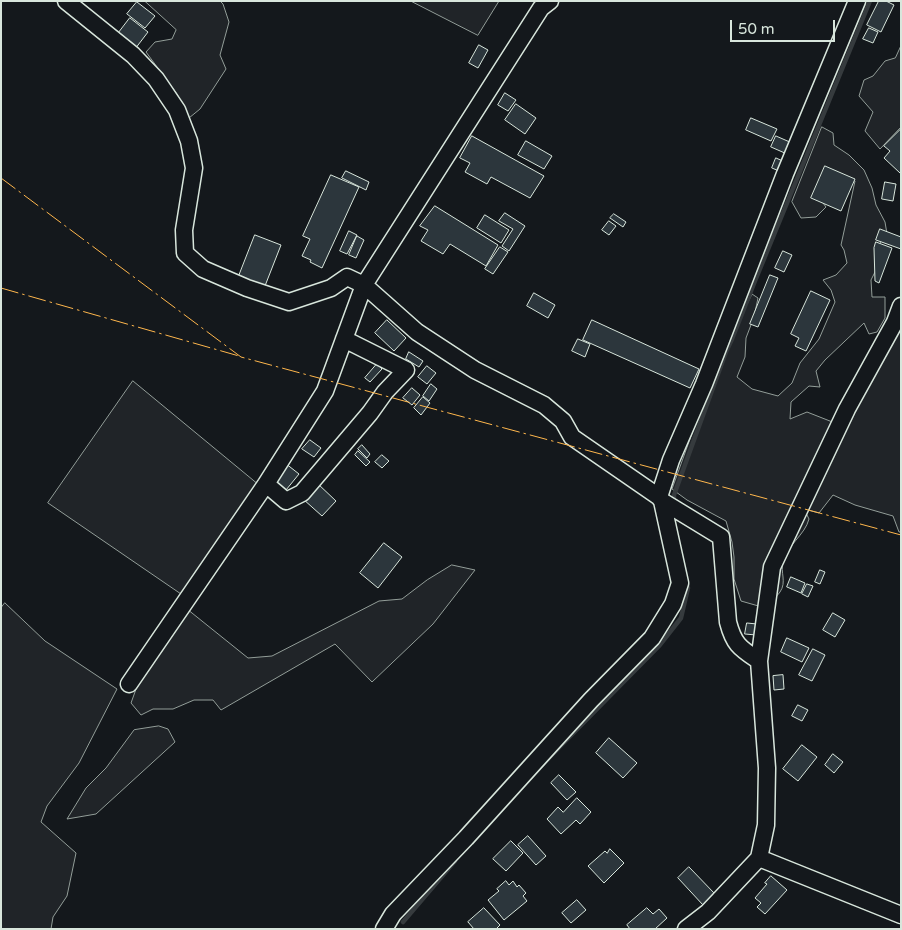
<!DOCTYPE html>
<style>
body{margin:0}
#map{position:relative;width:902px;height:930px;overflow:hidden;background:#14181c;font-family:"Varela Round",sans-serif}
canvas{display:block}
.frame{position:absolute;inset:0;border:2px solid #d8e6dc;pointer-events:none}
.scale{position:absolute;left:730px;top:20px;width:105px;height:22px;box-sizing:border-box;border:2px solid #d8e6dc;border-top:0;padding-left:6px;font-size:15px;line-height:18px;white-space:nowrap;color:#d8e6dc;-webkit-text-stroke:4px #14181c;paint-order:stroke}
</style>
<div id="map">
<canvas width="902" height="930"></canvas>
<div class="frame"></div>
<div class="scale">50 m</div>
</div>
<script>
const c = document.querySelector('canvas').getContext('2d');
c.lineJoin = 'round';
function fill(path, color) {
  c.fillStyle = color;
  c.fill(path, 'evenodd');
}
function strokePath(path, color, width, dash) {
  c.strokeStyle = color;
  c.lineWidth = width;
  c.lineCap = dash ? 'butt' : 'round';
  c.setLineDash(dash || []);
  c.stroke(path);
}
const green = new Path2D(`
 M 145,1 L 220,1 L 223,4 L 229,22 L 220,55 L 226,69 L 200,109 L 189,118 L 177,94 L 146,52 L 155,42 L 172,39 L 176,30 Z
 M 411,1 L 499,1 L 478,35 Z
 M 901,46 L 901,127 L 880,149 L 865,131 L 873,112 L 859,96 L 864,80 L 873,76 L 885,61 L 895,58 Z
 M 822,127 L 833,133 L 834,145 L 849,155 L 864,170 L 872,188 L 876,205 L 885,222 L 887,234 L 877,247 L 876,270 L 871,280 L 872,297 L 885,297 L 885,318 L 877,332 L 869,334 L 864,323 L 825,360 L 816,371 L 820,387 L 809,386 L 791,402 L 790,419 L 807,412 L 835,423 L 860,400 L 901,329 L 901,532 L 899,532 L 893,516 L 855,505 L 833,495 L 819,513 L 804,509 L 809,519 C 805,535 787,545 783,562 C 780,572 787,582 780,592 C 776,598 768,602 762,607 L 741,601 L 734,579 L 734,557 L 732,542 L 726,521 L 687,500 L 672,489 L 718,361 L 752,294 L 758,298 L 754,317 L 746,338 L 745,357 L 737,377 L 752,389 L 778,396 L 792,383 L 800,363 L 819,339 L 835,302 L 831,290 L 823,280 L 836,275 L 847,263 L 844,250 L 841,245 L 855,181 L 828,170 L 820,199 L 826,207 L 816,217 L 801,218 L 792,202 Z
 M 133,381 L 259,485 L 181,594 L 48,503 Z
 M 452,565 L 475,570 L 433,624 L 372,682 L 335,644 L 221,710 L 213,700 L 194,700 L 173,709 L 153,709 L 141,715 L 131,703 L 140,678 L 187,609 L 248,658 L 272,656 L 379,601 L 402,599 L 427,580 Z
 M 5,603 L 45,641 L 117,689 L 79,763 L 47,806 L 41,822 L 76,853 L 67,896 L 53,917 L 51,929 L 1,929 L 1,608 Z
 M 159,726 L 168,729 L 175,742 L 96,814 L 67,819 L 86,788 L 106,768 L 134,730 Z`);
fill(green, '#202428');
strokePath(green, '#939e99', 1);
strokePath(new Path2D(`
 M 674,501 L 674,495 L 726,352 L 732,339 L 755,281 L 870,1
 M 541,766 L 659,646 L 681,618 L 688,588 L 686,581
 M 403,922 L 455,861`), '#363b3e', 4.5);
const building = new Path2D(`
 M 879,1 L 886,1 L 894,5 L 881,32 L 867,25 Z
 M 137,2 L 155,16 L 145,28 L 127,14 Z
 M 130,18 L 148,32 L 135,49 L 117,35 Z
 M 869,28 L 878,32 L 873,43 L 863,39 Z
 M 479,45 L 488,50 L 478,68 L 469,63 Z
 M 505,93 L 516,100 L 508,111 L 498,105 Z
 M 516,104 L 536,118 L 525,134 L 505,120 Z
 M 751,118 L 777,129 L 771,141 L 746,130 Z
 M 901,129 L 901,172 L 900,173 L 884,158 L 890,151 L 884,146 Z
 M 472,136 L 544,176 L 530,198 L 491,177 L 487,184 L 465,172 L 470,163 L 460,158 Z
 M 776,136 L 792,143 L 787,154 L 771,147 Z
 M 526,141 L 552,156 L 544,169 L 518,155 Z
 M 776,158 L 785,162 L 781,172 L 772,168 Z
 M 825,166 L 855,179 L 841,211 L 811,198 Z
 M 346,171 L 369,182 L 366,190 L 342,178 Z
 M 331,175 L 359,187 L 322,268 L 310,262 L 311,260 L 302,256 L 310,239 L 303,236 Z
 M 885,182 L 896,184 L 893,201 L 882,199 Z
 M 435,206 L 498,245 L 486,266 L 450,244 L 443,254 L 421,241 L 428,230 L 420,226 Z
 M 505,213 L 525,226 L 509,251 L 502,246 L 513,229 L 499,221 Z
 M 614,214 L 626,222 L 623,227 L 610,218 Z
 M 485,215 L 509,230 L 501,243 L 477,228 Z
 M 609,221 L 616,226 L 609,235 L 602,230 Z
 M 880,229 L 901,237 L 901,249 L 876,240 Z
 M 349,231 L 357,235 L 347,254 L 340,251 Z
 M 255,235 L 281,245 L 263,291 L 237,281 Z
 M 357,236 L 364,240 L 356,258 L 349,255 Z
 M 876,242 L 892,248 L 879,283 L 875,281 L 874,248 Z
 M 500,247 L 508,252 L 493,274 L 485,269 Z
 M 783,251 L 792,255 L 784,272 L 775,268 Z
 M 770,275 L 778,278 L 758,327 L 750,324 Z
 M 811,291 L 830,300 L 806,351 L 795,346 L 799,338 L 791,334 Z
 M 534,293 L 555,305 L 548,318 L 527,306 Z
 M 387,320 L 406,338 L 394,351 L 375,333 Z
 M 592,320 L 699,369 L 690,388 L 583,340 Z
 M 578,339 L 590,344 L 585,357 L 572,351 Z
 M 409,352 L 423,361 L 419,367 L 406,359 Z
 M 377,364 L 382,369 L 370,382 L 365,378 Z
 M 427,366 L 436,373 L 427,384 L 418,377 Z
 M 431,384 L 437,389 L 429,401 L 423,396 Z
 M 412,388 L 420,395 L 412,405 L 403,398 Z
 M 423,397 L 430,403 L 421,415 L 414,408 Z
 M 310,440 L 321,448 L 314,457 L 302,449 Z
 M 362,445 L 370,454 L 367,458 L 358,449 Z
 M 358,451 L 370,462 L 366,466 L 355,455 Z
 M 382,455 L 389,461 L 382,468 L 375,462 Z
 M 285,463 L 299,474 L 286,490 L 272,479 Z
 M 317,483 L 336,501 L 322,516 L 303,499 Z
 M 384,543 L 402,557 L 378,588 L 360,573 Z
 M 820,570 L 825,572 L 820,584 L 815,582 Z
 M 791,577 L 805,583 L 801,593 L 787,587 Z
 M 807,584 L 813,586 L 808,597 L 802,594 Z
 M 833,613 L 845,620 L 835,637 L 823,630 Z
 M 747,623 L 757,624 L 756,635 L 745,634 Z
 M 787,638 L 809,648 L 802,662 L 781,652 Z
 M 813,649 L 825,655 L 812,681 L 799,675 Z
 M 783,675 L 784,689 L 774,690 L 773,676 Z
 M 798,705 L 808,710 L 802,721 L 792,716 Z
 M 609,738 L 637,763 L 623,778 L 596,753 Z
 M 802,745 L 817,757 L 798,781 L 783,769 Z
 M 833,754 L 843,762 L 834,773 L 825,765 Z
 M 559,775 L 576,792 L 567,800 L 551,783 Z
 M 577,798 L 591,812 L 580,824 L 576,820 L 561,834 L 547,819 L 558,807 L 563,812 Z
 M 528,836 L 546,856 L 536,865 L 518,845 Z
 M 511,841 L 523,853 L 506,871 L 493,859 Z
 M 610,849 L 624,863 L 604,883 L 588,866 L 605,851 L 607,853 Z
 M 689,867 L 715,894 L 703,905 L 678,878 Z
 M 771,876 L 787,890 L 765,914 L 757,907 L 761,903 L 755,898 L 767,884 L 765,883 Z
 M 506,881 L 509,885 L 513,881 L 517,887 L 519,885 L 526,893 L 523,896 L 527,901 L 504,920 L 488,900 L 499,891 L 497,889 Z
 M 577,900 L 586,910 L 571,923 L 562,913 Z
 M 484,908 L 500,925 L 496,929 L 474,929 L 468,922 Z
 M 647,908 L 653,914 L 659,909 L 667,918 L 655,929 L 630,929 L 627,925 Z`);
fill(building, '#2c363c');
strokePath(building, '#d8e6dc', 1);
const minor = new Path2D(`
 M 66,1 L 133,55 L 156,79 L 177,110 L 189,141 L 194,168 L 184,230 L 185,253 L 203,269 L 247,288 L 289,302 L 331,288 L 347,277 L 364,285 L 417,332 L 475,370 L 544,405 L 563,421 L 572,437 L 659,497 L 662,501 L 680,583 L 673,604 L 652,638 L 591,700 L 466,838 L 393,914 L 384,929
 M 266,484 L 286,501 L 302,493 L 370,413 L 385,392 L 406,370 L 344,339
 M 659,497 L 671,460 L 704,384 L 785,174 L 857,1
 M 662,501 L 721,537 L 728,622 C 734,645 740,648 759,661
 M 129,684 L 266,484 L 325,391 L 364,285 L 541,8 L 550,1
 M 759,858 L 901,915
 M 686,929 L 708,912 L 759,858 L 766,825 L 767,768 L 759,661 L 772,567 L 847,409 L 895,322 L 901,306`);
strokePath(minor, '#d8e6dc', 19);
strokePath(minor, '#14181c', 16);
strokePath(new Path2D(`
 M 1,178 L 241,357 L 901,535
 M 1,288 L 239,356`), '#ffb74d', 1, [18, 4, 2.5, 4]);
</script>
